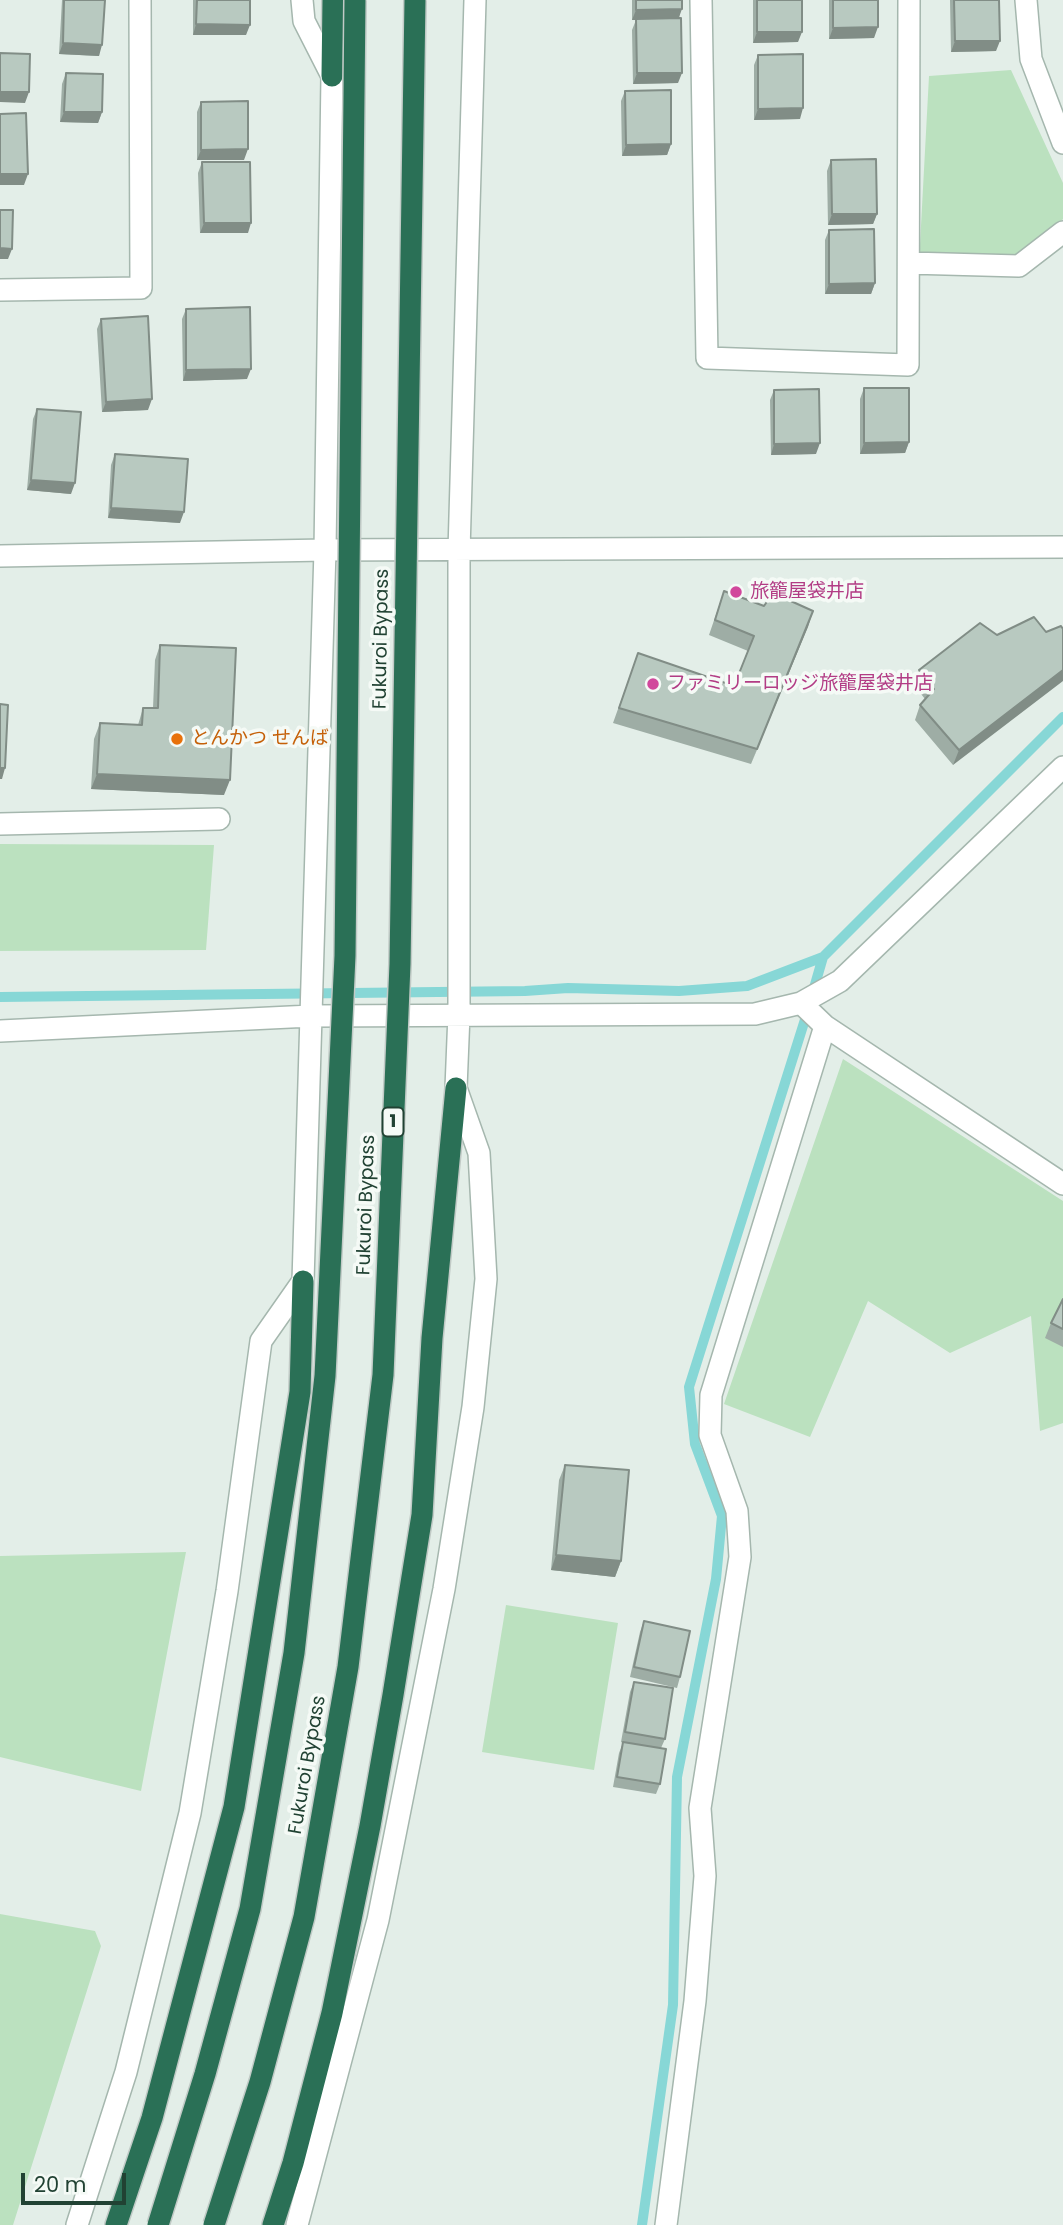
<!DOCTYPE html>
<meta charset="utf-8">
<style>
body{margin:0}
#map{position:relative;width:1063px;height:2225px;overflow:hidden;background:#e3eee8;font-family:Poppins,sans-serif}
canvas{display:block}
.scale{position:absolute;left:21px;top:2173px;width:105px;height:32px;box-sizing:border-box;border:4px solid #214233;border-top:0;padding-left:9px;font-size:21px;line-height:24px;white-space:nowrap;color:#214233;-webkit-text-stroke:5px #f5faf6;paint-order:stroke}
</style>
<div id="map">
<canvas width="1063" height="2225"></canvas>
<div class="scale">20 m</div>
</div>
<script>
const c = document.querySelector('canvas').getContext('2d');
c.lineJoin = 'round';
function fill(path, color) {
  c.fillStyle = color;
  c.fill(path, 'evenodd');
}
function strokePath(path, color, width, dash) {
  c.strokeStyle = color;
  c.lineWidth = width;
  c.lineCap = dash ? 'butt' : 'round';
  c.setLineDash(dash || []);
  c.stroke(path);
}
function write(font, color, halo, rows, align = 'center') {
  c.font = font + ' Poppins,"Noto Sans JP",sans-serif';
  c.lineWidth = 7;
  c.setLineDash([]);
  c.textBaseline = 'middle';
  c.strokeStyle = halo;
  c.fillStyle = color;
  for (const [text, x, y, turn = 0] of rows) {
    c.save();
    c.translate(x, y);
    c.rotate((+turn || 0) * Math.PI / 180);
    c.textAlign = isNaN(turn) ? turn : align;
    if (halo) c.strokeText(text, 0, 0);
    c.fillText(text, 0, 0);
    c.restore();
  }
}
fill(new Path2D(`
 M 1011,70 L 1063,183 L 1063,219 L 1019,266 L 919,263 L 929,76 Z
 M 0,844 L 214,845 L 206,950 L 0,951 Z
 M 843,1059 L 1063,1201 L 1063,1423 L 1040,1431 L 1031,1316 L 950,1353 L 868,1301 L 810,1437 L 724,1404 Z
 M 186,1552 L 141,1791 L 0,1757 L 0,1556 Z
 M 506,1605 L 618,1623 L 594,1770 L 482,1752 Z
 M 0,1914 L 95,1931 L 101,1946 L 13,2225 L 0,2225 Z`), '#bbe1bf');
strokePath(new Path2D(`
 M 812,995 L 823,957
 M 0,997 L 525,991 L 568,988 L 679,991 L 747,986 L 823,957 L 1063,717
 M 642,2225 L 673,2005 L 677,1777 L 716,1579 L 722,1516 L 695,1444 L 689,1387 L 808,1010`), '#87d7d6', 10);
const minor = new Path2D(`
 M 701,0 L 707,358 L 908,365 L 909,0
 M 1026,0 L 1031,59 L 1063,143
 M 909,263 L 1019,266 L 1063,232
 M 0,290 L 141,288 L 140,0
 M 0,556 L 325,550 L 1063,547
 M 0,824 L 219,819
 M 801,1003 L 825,1026 L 1063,1184
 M 0,1031 L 311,1016 L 755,1014 L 801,1003 L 840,981 L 1063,767
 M 77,2225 L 126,2072 L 190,1813 L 227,1591 L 261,1341 L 303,1281 L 325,550 L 332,76 L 304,21 L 302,0
 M 297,2225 L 378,1920 L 444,1589 L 473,1407 L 486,1279 L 479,1153 L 456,1088 L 459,1014 L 459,551 L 475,0
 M 666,2225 L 695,2001 L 705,1876 L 700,1808 L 740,1557 L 737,1511 L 710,1435 L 711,1395 L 825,1026`);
const highway = new Path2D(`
 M 332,76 L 333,0
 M 116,2225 L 152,2118 L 234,1807 L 300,1392 L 303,1281
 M 273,2225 L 293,2163 L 332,2013 L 370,1826 L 393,1695 L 422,1515 L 432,1338 L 456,1088`);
strokePath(minor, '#a5b7ae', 24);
strokePath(highway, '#c1cac6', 24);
strokePath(minor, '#fff', 21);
strokePath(highway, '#2a7056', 21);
const highwayBridge = new Path2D(`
 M 158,2225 L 205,2074 L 250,1909 L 294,1653 L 325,1376 L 345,956 L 355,0
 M 214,2225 L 260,2082 L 304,1917 L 348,1667 L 383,1375 L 400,964 L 415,0`);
strokePath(highwayBridge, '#c1cac6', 24, []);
strokePath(highwayBridge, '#2a7056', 21);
fill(new Path2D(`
 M 62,0 L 105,0 L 99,56 L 59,54 Z
 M 193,0 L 250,0 L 246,35 L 193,35 Z
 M 632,0 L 682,0 L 679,18 L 678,83 L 633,84 L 632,30 L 636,20 L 632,20 Z
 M 753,0 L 802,0 L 798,42 L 753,43 Z
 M 829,0 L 878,0 L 874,38 L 829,39 Z
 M 950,0 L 999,0 L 996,51 L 951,52 Z
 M 758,55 L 800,119 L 754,120 L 754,65 Z
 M 66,73 L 102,112 L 98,123 L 60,122 L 62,84 Z
 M 625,91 L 671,144 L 667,155 L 622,156 L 621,101 Z
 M 201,102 L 244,160 L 197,160 L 197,112 Z
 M 831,160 L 877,214 L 873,224 L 828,225 L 827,171 Z
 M 202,162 L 248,233 L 200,233 L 198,173 Z
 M 829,230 L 875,283 L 871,294 L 825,294 L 825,240 Z
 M 186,309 L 247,379 L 183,381 L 182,319 Z
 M 101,319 L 148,410 L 102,412 L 97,329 Z
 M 864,388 L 909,442 L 905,453 L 860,454 L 860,399 Z
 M 774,390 L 816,454 L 771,455 L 770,400 Z
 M 37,409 L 71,494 L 27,490 L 33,419 Z
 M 115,454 L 180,523 L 108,518 L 111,465 Z
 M 724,591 L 764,606 L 813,611 L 751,764 L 613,723 L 638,653 L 734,686 L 748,651 L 709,635 Z
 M 1046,632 L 953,765 L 915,720 L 920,705 L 925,699 L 914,685 L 919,670 L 997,635 Z
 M 160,645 L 224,795 L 91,789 L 94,739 L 100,723 L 138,725 L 143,708 L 153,708 L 155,660 Z
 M 1063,1299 L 1063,1347 L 1045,1338 L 1051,1323 Z
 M 565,1465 L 621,1561 L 615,1577 L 551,1570 L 559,1480 Z
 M 644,1621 L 680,1677 L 677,1688 L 630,1677 L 640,1632 Z
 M 634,1682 L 665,1739 L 661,1748 L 660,1784 L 656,1794 L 613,1787 L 619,1753 L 623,1743 L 621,1742 L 630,1692 Z`), '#9eada5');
fill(new Path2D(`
 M 682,9 L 678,20 L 632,20 L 636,10 Z
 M 196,24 L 250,25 L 246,35 L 193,35 Z
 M 878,27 L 874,38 L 829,39 L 833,28 Z
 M 757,32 L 802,32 L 798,42 L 753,43 Z
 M 955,41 L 1000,41 L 996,51 L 951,52 Z
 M 63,43 L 102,45 L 99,56 L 59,54 Z
 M 637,73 L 682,73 L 678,83 L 633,84 Z
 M 0,92 L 29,92 L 25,103 L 0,102 Z
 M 803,108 L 800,119 L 754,120 L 758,109 Z
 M 64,112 L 102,112 L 98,123 L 60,122 Z
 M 671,144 L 667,155 L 622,156 L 626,145 Z
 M 248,149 L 244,160 L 197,160 L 201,150 Z
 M 0,174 L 28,174 L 24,185 L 0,185 Z
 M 832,214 L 877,214 L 873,224 L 828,225 Z
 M 204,223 L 251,223 L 248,233 L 200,233 Z
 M 0,248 L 12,249 L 8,259 L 0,259 Z
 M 875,283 L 871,294 L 825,294 L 829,284 Z
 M 251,369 L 247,379 L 183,381 L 186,370 Z
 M 152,399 L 148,410 L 102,412 L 106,402 Z
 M 909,442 L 905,453 L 860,454 L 864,443 Z
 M 820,443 L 816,454 L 771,455 L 774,444 Z
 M 31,480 L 75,483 L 71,494 L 27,490 Z
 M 111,508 L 184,512 L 180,523 L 108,518 Z
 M 813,611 L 808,627 L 751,764 L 757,749 Z
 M 1063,670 L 1063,681 L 953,765 L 959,750 Z
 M 0,768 L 5,768 L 2,779 L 0,779 Z
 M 97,774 L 230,780 L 224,795 L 91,789 Z
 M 556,1555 L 621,1561 L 615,1577 L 551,1570 Z`), '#818d86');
const building = new Path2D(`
 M 64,0 L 105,0 L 102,45 L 63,43 Z
 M 197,0 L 250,0 L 250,25 L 196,24 Z
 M 636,0 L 682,0 L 682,9 L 636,10 Z
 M 757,0 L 802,0 L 802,32 L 757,32 Z
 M 833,0 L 878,0 L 878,27 L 833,28 Z
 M 954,0 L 999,0 L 1000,41 L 955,41 Z
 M 681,18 L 682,73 L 637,73 L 636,19 Z
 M 0,53 L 30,54 L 29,92 L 0,92 Z
 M 803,54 L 803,108 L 758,109 L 758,55 Z
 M 66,73 L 103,74 L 102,112 L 64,112 Z
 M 671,90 L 671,144 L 626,145 L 625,91 Z
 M 248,101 L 248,149 L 201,150 L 201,102 Z
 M 26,113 L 28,174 L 0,174 L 0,114 Z
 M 876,159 L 877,214 L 832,214 L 831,160 Z
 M 202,162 L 250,162 L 251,223 L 204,223 Z
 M 0,210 L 13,210 L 12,249 L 0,248 Z
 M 874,229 L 875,283 L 829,284 L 829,230 Z
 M 250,307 L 251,369 L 186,370 L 186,309 Z
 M 148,316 L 152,399 L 106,402 L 101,319 Z
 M 864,388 L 909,388 L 909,442 L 864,443 Z
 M 819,389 L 820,443 L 774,444 L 774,390 Z
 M 37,409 L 81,412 L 75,483 L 31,480 Z
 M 115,454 L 188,459 L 184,512 L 111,508 Z
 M 724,591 L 764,606 L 773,593 L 813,611 L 757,749 L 619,708 L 638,653 L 734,686 L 754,636 L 715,620 Z
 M 1034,617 L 1046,632 L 1061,626 L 1063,629 L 1063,670 L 959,750 L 920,705 L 934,689 L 919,670 L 980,623 L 997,635 Z
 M 160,645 L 236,648 L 230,780 L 97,774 L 100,723 L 142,725 L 143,708 L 158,708 Z
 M 0,704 L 8,705 L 5,768 L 0,768 Z
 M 1063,1299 L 1063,1329 L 1051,1323 Z
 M 565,1465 L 629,1470 L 621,1561 L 556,1555 Z
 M 644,1621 L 690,1631 L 680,1677 L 634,1667 Z
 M 634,1682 L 673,1688 L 665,1739 L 625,1732 Z
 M 623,1742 L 666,1749 L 660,1784 L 617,1777 Z`);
fill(building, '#b8c9c0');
strokePath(building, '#818d86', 2);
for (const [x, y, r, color] of [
 [736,592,7,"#d1479c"],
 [653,684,7,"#d1479c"],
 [177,739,7,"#e8710a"]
]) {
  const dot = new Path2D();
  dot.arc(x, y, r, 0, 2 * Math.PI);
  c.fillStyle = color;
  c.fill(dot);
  strokePath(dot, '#f5faf6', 2.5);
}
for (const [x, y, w] of [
 [393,1122,21]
]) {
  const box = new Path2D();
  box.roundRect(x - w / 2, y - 14.5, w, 29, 5);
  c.fillStyle = '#f5faf6';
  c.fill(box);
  strokePath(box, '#214233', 2);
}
write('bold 18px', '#214233', null, [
 ["1",393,1122]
]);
write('19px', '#b23c85', '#f5faf6', [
 ["旅籠屋袋井店",750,592],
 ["ファミリーロッジ旅籠屋袋井店",667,684]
], 'left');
write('19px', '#214233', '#f5faf6', [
 ["Fukuroi Bypass",382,639,-89],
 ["Fukuroi Bypass",367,1205,-88],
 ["Fukuroi Bypass",308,1765,-80]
]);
write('19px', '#c56008', '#f5faf6', [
 ["とんかつ せんば",191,739]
], 'left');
</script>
